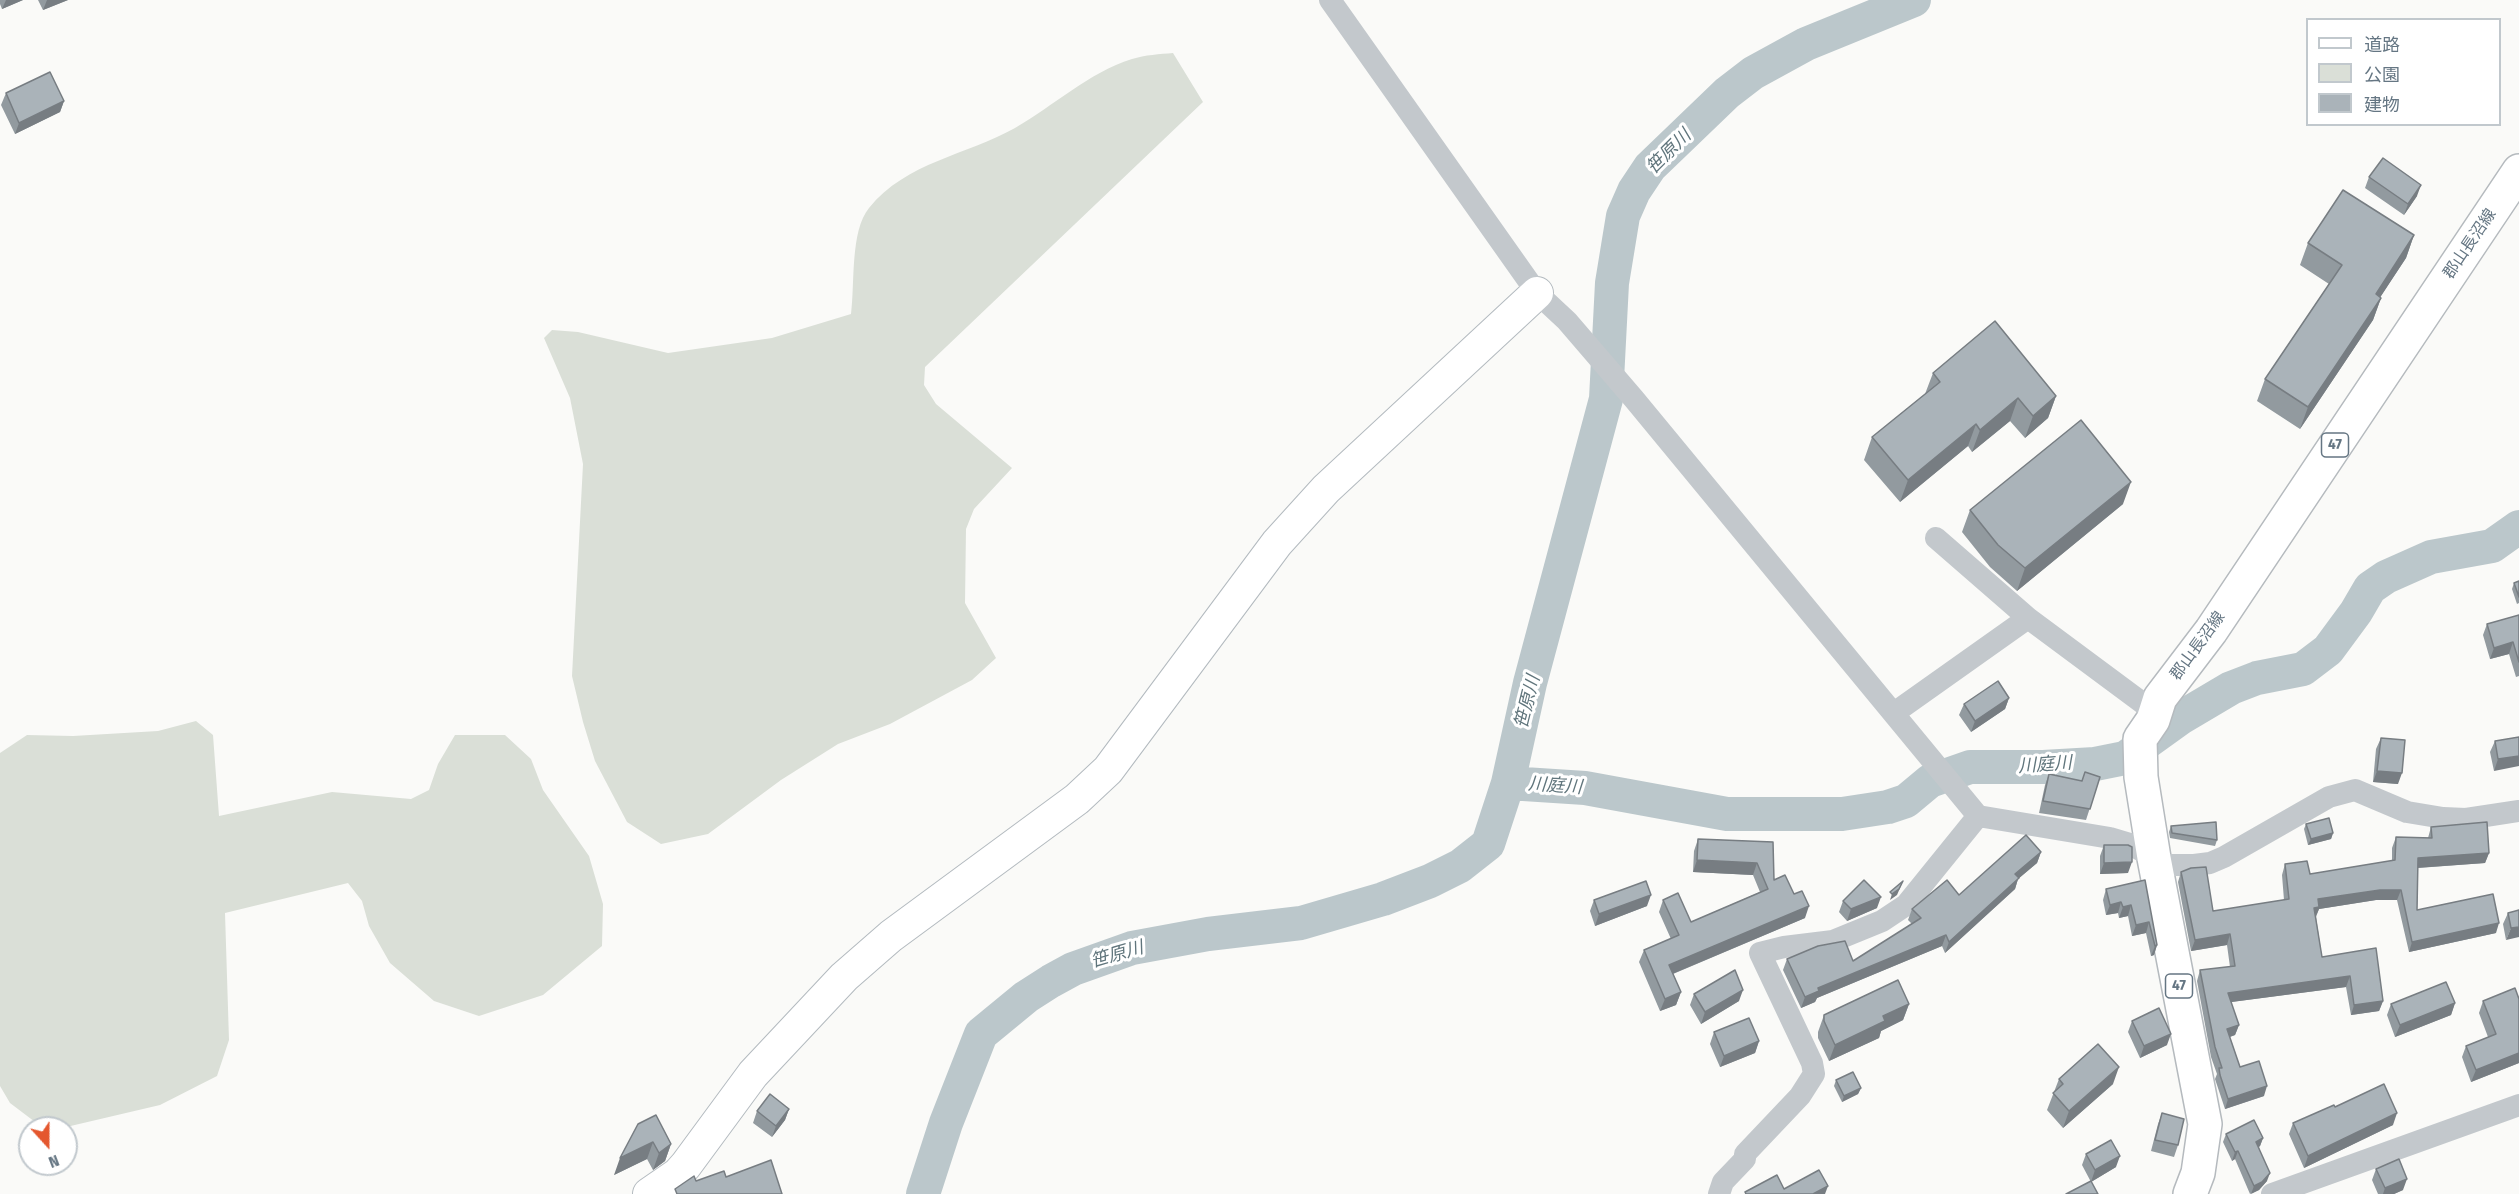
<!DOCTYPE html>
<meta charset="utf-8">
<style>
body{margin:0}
#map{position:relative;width:2519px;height:1194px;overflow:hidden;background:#fafaf8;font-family:"Fira Sans Condensed","Noto Sans JP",sans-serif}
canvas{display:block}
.legend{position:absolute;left:2306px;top:18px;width:195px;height:108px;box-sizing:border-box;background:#fff;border:2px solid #c1c8cd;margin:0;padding:8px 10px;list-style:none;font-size:18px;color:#657683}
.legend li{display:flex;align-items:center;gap:12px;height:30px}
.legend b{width:30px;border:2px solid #c1c8cd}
.north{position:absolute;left:18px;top:1116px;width:60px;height:60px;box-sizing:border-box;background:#fff;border:2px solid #c1c8cd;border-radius:50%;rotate:159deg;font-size:16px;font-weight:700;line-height:24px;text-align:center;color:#657683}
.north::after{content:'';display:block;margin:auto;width:21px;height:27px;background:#e4572e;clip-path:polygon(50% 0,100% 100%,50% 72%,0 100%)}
</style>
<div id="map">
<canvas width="2519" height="1194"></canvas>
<ul class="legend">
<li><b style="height:8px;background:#fff"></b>道路</li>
<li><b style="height:16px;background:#dadfd7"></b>公園</li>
<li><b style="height:16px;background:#aab3b9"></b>建物</li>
</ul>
<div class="north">N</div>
</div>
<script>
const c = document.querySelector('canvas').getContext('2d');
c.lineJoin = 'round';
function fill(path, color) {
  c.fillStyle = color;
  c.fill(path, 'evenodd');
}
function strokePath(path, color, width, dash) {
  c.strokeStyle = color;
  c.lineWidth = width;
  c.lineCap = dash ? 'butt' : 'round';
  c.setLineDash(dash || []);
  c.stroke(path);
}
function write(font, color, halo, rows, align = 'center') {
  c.font = font + ' "Fira Sans Condensed","Noto Sans JP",sans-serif';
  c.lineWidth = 6;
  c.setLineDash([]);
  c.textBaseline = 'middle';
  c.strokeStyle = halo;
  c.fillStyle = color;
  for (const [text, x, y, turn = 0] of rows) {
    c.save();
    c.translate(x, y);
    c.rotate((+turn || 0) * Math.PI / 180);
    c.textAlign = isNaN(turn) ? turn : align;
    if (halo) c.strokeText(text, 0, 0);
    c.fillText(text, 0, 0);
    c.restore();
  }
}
fill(new Path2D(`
 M 1173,53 L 1203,102 L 925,367 L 924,385 L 936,404 L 1012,468 L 974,509 L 966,529 L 965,603 L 996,658 L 972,680 L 890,724 L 838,744 L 781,780 L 708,834 L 661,844 L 627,822 L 595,761 L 583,722 L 572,676 L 583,464 L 570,398 L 544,338 L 552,330 L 578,332 L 668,353 L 772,338 L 851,314 C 855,284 850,231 869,208 C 906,162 967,155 1015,128 C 1055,105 1088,73 1132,59 C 1145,55 1160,54 1173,53 Z
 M 196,721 L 213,735 L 219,816 L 332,792 L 411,799 L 429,790 L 438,764 L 455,735 L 505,735 L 531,759 L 543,790 L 589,856 L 603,904 L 602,946 L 543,995 L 479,1016 L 434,1001 L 390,963 L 369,926 L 362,901 L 348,883 L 225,913 L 229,1040 L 217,1076 L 160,1105 L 62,1128 L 43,1128 L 10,1103 L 0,1086 L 0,753 L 27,735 L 73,736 L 158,731 Z`), '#dadfd7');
strokePath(new Path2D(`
 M 1508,783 L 1585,788 L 1727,814 L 1842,814 L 1888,807 L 1906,801 L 1930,781 L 1970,767 L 2043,767 L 2095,764 L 2125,758 L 2182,717 L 2231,688 L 2257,678 L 2303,669 L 2328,650 L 2356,612 L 2370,588 L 2386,577 L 2431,557 L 2492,546 L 2519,527
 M 923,1194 L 946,1123 L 981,1034 L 1026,997 L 1051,981 L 1073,969 L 1132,948 L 1208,934 L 1301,923 L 1383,899 L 1430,881 L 1460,866 L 1488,844 L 1508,783 L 1530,683 L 1606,399 L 1612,283 L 1623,216 L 1634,191 L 1650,167 L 1727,93 L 1753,73 L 1806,44 L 1914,0`), '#bbc7cb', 34);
const secondary = new Path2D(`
 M 649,1194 L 678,1174 L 686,1165 L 753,1074 L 844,977 L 891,936 L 1077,799 L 1108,770 L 1277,543 L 1326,489 L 1537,293`);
const primary = new Path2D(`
 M 2190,1194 L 2198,1173 L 2205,1124 L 2154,858 L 2141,777 L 2140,739 L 2153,720 L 2160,698 L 2211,631 L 2519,171`);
strokePath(secondary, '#b3babf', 34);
strokePath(primary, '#b5babe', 36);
strokePath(new Path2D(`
 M 1330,0 L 1537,293 L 1567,321 L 1634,399 L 1978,816 L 2110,838 L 2130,844 L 2166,865 L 2194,865 L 2210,863 L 2224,857 L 2329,797 L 2355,790 L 2407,812 L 2443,818 L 2466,819 L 2519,811
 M 1936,538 L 2028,618 L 2156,713
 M 1894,713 L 2028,618
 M 1719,1194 L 1723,1182 L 1745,1159 L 1745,1154 L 1800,1096 L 1814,1074 L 1812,1063 L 1760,953 L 1784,947 L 1833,941 L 1882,921 L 1906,905 L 1978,816
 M 2272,1194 L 2519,1105`), '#c3c8cc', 22);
strokePath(secondary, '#fff', 32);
strokePath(primary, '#fff', 33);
fill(new Path2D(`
 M 0,0 L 23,0 L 2,9 L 0,4 Z
 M 38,0 L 68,0 L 43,10 Z
 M 6,93 L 64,101 L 60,112 L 15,134 L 1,105 Z
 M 2369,177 L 2417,196 L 2404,215 L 2365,188 Z
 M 2414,235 L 2406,258 L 2380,297 L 2381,298 L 2373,320 L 2300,429 L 2257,401 L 2265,379 L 2329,284 L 2300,265 L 2308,243 Z
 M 1933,373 L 2056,396 L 2048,418 L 2025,438 L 2010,421 L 1972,452 L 1968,446 L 1900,502 L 1864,460 L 1872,437 L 1925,394 Z
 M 2123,504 L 2017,591 L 1990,567 L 1962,532 L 1970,510 Z
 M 2519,581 L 2519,603 L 2517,604 L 2512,589 L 2514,583 Z
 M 2519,615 L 2519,676 L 2516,677 L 2509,654 L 2490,659 L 2483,635 L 2487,624 Z
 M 2009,698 L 2005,709 L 1971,732 L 1959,715 L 1964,704 Z
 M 2519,737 L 2494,771 L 2490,752 L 2495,741 Z
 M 2381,738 L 2398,784 L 2373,782 L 2376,749 Z
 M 2049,774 L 2082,781 L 2100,777 L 2086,820 L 2039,813 L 2045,785 Z
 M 2306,824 L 2333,833 L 2331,839 L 2308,845 L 2304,829 Z
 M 2171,826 L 2217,840 L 2215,846 L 2170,838 L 2169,832 Z
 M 2431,827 L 2489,853 L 2485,863 L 2418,868 L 2417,910 L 2496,933 L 2409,952 L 2397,900 L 2376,900 L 2319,909 L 2316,917 L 2322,957 L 2383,1001 L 2379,1011 L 2351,1015 L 2346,987 L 2231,1002 L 2239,1025 L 2235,1035 L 2230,1037 L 2240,1067 L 2264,1096 L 2225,1109 L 2215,1079 L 2217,1074 L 2211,1057 L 2197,981 L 2200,970 L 2230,967 L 2227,945 L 2191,951 L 2178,882 L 2181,872 L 2213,911 L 2284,900 L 2282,875 L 2285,864 L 2310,874 L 2392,861 L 2392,848 L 2396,837 L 2428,838 Z
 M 1698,839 L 1773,842 L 1774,880 L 1805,918 L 1673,974 L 1681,992 L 1676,1005 L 1660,1011 L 1639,962 L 1644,950 L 1671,939 L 1659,912 L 1663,900 L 1691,922 L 1760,892 L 1753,875 L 1693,872 L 1694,851 Z
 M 2104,845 L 2128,873 L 2100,874 L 2100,856 Z
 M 2041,852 L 2037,863 L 2018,879 L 2015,889 L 1945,953 L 1942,946 L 1817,998 L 1815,1002 L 1801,1008 L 1783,970 L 1787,959 L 1853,961 L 1912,924 L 1908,920 L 1912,909 L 1959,895 Z
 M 2145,880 L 2157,945 L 2154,955 L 2151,956 L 2146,933 L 2132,936 L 2128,916 L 2119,918 L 2118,913 L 2106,915 L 2103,900 L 2106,889 Z
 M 1594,900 L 1647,906 L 1595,926 L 1590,911 Z
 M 1843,901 L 1877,908 L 1847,921 L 1839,912 Z
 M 2519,910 L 2506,940 L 2503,924 L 2508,913 Z
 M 1694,994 L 1739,1001 L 1701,1024 L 1690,1005 Z
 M 2519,999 L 2519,1063 L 2471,1082 L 2462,1057 L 2466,1046 L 2488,1037 L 2479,1013 L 2483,1001 Z
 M 2455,1003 L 2451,1015 L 2395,1037 L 2387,1015 L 2391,1004 Z
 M 1909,1004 L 1903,1020 L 1881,1031 L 1879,1038 L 1829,1061 L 1818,1038 L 1818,1032 L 1824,1015 Z
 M 2132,1021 L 2167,1045 L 2140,1058 L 2128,1032 Z
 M 1714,1032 L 1759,1041 L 1755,1053 L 1720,1067 L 1710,1044 Z
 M 2059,1079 L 2113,1084 L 2063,1128 L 2047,1110 Z
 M 1836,1080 L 1861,1088 L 1858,1094 L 1842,1102 L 1834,1086 Z
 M 2335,1107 L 2393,1125 L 2304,1168 L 2289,1134 L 2293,1123 Z
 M 789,1109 L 785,1120 L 772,1137 L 753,1123 L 757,1111 Z
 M 2162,1113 L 2178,1145 L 2174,1157 L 2151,1151 L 2158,1124 Z
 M 656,1115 L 671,1144 L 665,1161 L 653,1170 L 647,1159 L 614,1175 Z
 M 2226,1134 L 2263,1138 L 2260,1146 L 2259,1147 L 2267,1181 L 2259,1190 L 2250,1194 L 2235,1159 L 2232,1161 L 2223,1142 Z
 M 2086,1154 L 2116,1167 L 2091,1182 L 2082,1165 Z
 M 2376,1169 L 2403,1190 L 2394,1194 L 2378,1194 L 2372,1180 Z`), '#929a9f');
fill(new Path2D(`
 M 6,0 L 23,0 L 2,9 Z
 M 47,0 L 68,0 L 43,10 Z
 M 64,101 L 60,112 L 15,134 L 19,123 Z
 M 2421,185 L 2417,196 L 2404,215 L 2408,204 Z
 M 2414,235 L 2406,258 L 2368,316 L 2376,294 Z
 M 2381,298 L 2373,320 L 2300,429 L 2308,407 Z
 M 2056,396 L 2048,418 L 2025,438 L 2033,416 Z
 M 2018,398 L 2010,421 L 1972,452 L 1980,430 Z
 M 1976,424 L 1968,446 L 1900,502 L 1908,480 Z
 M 2131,482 L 2123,504 L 2017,591 L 2025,568 Z
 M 2513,642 L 2509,654 L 2490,659 L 2494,648 Z
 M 2009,698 L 2005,709 L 1971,732 L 1975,721 Z
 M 2519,756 L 2519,766 L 2494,771 L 2498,759 Z
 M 2377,771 L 2402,773 L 2398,784 L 2373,782 Z
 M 2333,833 L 2331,839 L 2308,845 L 2311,839 Z
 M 2041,852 L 2037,863 L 2018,879 L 2015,889 L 1945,953 L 1949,942 L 2015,874 Z
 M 2489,853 L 2485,863 L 2415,868 L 2418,858 Z
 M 1697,860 L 1757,863 L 1753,875 L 1693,872 Z
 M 2132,862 L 2128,873 L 2100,874 L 2104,863 Z
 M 1903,881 L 1897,895 L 1890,900 L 1892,894 Z
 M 2380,890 L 2401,890 L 2397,900 L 2376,900 L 2319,909 L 2315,918 L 2310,918 L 2318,899 Z
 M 1651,895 L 1647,906 L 1595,926 L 1599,914 Z
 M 1881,897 L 1877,908 L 1847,921 L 1851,909 Z
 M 2121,902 L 2118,913 L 2106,915 L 2110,905 Z
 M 2131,905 L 2128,916 L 2119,918 L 2123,907 Z
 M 1809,906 L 1805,918 L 1665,977 L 1669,965 Z
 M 2149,922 L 2146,933 L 2132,936 L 2136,925 Z
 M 2499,923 L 2496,933 L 2409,952 L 2412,942 Z
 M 2519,927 L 2519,937 L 2506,940 L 2511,928 Z
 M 2230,934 L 2227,945 L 2191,951 L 2195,940 Z
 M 1946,935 L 1942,946 L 1817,998 L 1815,1002 L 1801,1008 L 1805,997 L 1818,988 Z
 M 2157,945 L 2154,955 L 2151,956 L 2155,946 Z
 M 2350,976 L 2346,987 L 2224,1003 L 2228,993 Z
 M 1743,990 L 1739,1001 L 1701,1024 L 1705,1012 Z
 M 1681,992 L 1676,1005 L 1660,1011 L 1665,999 Z
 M 2383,1001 L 2379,1011 L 2351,1015 L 2354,1005 Z
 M 2455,1003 L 2451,1015 L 2395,1037 L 2400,1025 Z
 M 1909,1004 L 1903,1020 L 1881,1031 L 1879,1038 L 1829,1061 L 1835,1045 L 1883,1016 Z
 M 2239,1025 L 2235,1035 L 2223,1039 L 2227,1029 Z
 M 2171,1034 L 2167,1045 L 2140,1058 L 2144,1046 Z
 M 1759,1041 L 1755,1053 L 1720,1067 L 1724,1056 Z
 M 2519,1053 L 2519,1063 L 2471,1082 L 2476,1070 Z
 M 2119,1067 L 2113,1084 L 2063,1128 L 2069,1111 Z
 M 2267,1086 L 2264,1096 L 2225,1109 L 2228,1099 Z
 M 1861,1088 L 1858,1094 L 1842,1102 L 1844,1096 Z
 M 789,1109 L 785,1120 L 772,1137 L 776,1126 Z
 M 2397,1113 L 2393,1125 L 2304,1168 L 2308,1156 Z
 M 2263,1138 L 2260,1146 L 2253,1150 L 2256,1142 Z
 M 653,1142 L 647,1159 L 614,1175 L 620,1158 Z
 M 671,1144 L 665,1161 L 653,1170 L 659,1153 Z
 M 2238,1151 L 2235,1159 L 2232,1161 L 2235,1152 Z
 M 2120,1156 L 2116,1167 L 2091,1182 L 2095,1170 Z
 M 2270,1173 L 2267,1181 L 2259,1190 L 2251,1194 L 2254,1186 Z
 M 2407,1179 L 2403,1190 L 2394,1194 L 2383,1194 L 2385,1188 Z
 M 1828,1186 L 1825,1194 L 1813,1194 Z`), '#777d82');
const building = new Path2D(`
 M 50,72 L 64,101 L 19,123 L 6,93 Z
 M 2383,158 L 2421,185 L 2408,204 L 2369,177 Z
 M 2343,190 L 2414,235 L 2376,294 L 2381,298 L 2308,407 L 2265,379 L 2342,265 L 2308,243 Z
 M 1995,321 L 2056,396 L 2033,416 L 2018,398 L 1980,430 L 1976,424 L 1908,480 L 1872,437 L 1940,382 L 1933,373 Z
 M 2081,420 L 2131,482 L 2025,568 L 1998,545 L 1970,510 Z
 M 2519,581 L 2519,597 L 2514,583 Z
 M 2519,615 L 2519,662 L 2513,642 L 2494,648 L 2487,624 Z
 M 1998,681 L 2009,698 L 1975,721 L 1964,704 Z
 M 2519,737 L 2519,756 L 2498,759 L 2495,741 Z
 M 2381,738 L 2405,740 L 2402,773 L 2377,771 Z
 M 2085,772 L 2100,777 L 2090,809 L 2043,801 L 2049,774 L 2082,781 Z
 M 2329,818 L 2333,833 L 2311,839 L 2306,824 Z
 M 2216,822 L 2217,840 L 2172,833 L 2171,826 Z
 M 2487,822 L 2489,853 L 2418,858 L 2417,910 L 2493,894 L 2499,923 L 2412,942 L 2401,890 L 2380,890 L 2318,899 L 2319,907 L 2314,908 L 2322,957 L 2376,948 L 2383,1001 L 2354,1005 L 2350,976 L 2228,993 L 2239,1025 L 2227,1029 L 2240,1067 L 2259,1061 L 2267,1086 L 2228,1099 L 2220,1075 L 2219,1068 L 2222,1068 L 2215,1047 L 2200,970 L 2235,966 L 2230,934 L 2195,940 L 2181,872 L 2191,868 L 2206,867 L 2213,911 L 2289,899 L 2285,864 L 2307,861 L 2310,874 L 2395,860 L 2396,837 L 2432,838 L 2431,827 Z
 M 2026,835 L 2041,852 L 2015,874 L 2019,878 L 1949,942 L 1946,935 L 1818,988 L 1819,991 L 1805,997 L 1787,959 L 1818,946 L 1845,941 L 1853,961 L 1921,918 L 1912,909 L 1947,880 L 1959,895 Z
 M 1698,839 L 1773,842 L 1774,880 L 1785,875 L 1794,894 L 1802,891 L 1809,906 L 1669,965 L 1681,992 L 1665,999 L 1644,950 L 1679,935 L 1663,900 L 1678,893 L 1691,922 L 1768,889 L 1757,863 L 1697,860 Z
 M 2104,845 L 2128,845 L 2132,847 L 2132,862 L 2104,863 Z
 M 1864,880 L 1881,897 L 1851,909 L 1843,901 Z
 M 2145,880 L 2157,945 L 2155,946 L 2149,922 L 2136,925 L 2131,905 L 2123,907 L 2121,902 L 2110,905 L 2106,889 Z
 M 1646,881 L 1651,895 L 1599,914 L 1594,900 Z
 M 1903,881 L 1899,889 L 1892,894 L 1890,892 Z
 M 2519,910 L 2519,927 L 2511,928 L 2508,913 Z
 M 1735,970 L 1743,990 L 1705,1012 L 1694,994 Z
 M 1898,980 L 1909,1004 L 1883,1016 L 1885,1021 L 1835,1045 L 1824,1021 L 1824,1015 Z
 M 2446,982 L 2455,1003 L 2400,1025 L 2391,1004 Z
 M 2515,988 L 2519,999 L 2519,1053 L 2476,1070 L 2466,1046 L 2496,1034 L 2483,1001 Z
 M 2159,1008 L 2171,1034 L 2144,1046 L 2132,1021 Z
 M 1749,1018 L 1759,1041 L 1724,1056 L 1714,1032 Z
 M 2098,1044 L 2119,1067 L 2069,1111 L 2053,1093 L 2063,1084 L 2059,1079 Z
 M 1853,1072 L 1861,1088 L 1844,1096 L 1836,1080 Z
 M 2384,1084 L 2397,1113 L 2308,1156 L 2293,1123 L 2334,1105 L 2335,1107 Z
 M 770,1094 L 789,1109 L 776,1126 L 757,1111 Z
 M 2162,1113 L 2184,1119 L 2178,1145 L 2155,1140 Z
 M 656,1115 L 671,1144 L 659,1153 L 653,1142 L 620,1158 L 638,1124 Z
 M 2254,1120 L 2263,1138 L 2256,1142 L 2270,1173 L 2262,1182 L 2254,1186 L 2238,1151 L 2235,1152 L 2226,1134 Z
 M 2111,1140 L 2120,1156 L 2095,1170 L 2086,1154 Z
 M 2399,1159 L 2407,1179 L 2385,1188 L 2376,1169 Z
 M 771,1160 L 782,1194 L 677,1194 L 675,1189 L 694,1176 L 696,1181 L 724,1171 L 726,1177 Z
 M 1819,1170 L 1828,1186 L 1813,1194 L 1746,1194 L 1745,1192 L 1777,1175 L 1784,1189 Z
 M 2091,1181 L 2098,1194 L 2066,1194 Z`);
fill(building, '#aab3b9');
strokePath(building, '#777d82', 1.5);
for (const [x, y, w] of [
 [2335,445,27],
 [2179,986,27]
]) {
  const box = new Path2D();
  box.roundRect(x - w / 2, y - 12, w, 24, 4.5);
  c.fillStyle = '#fff';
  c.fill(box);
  strokePath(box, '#657683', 1.5);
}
write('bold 15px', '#657683', null, [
 ["47",2335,445],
 ["47",2179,986]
]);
write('16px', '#657683', '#fff', [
 ["郡山長沼線",2470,244,-56],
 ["郡山長沼線",2198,646,-54]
]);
write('italic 18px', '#60757c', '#fff', [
 ["笹原川",1669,152,-45],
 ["笹原川",1528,702,-76],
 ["川庭川",2045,765,-4],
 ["川庭川",1555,786,4],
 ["笹原川",1117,955,-16]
]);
</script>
